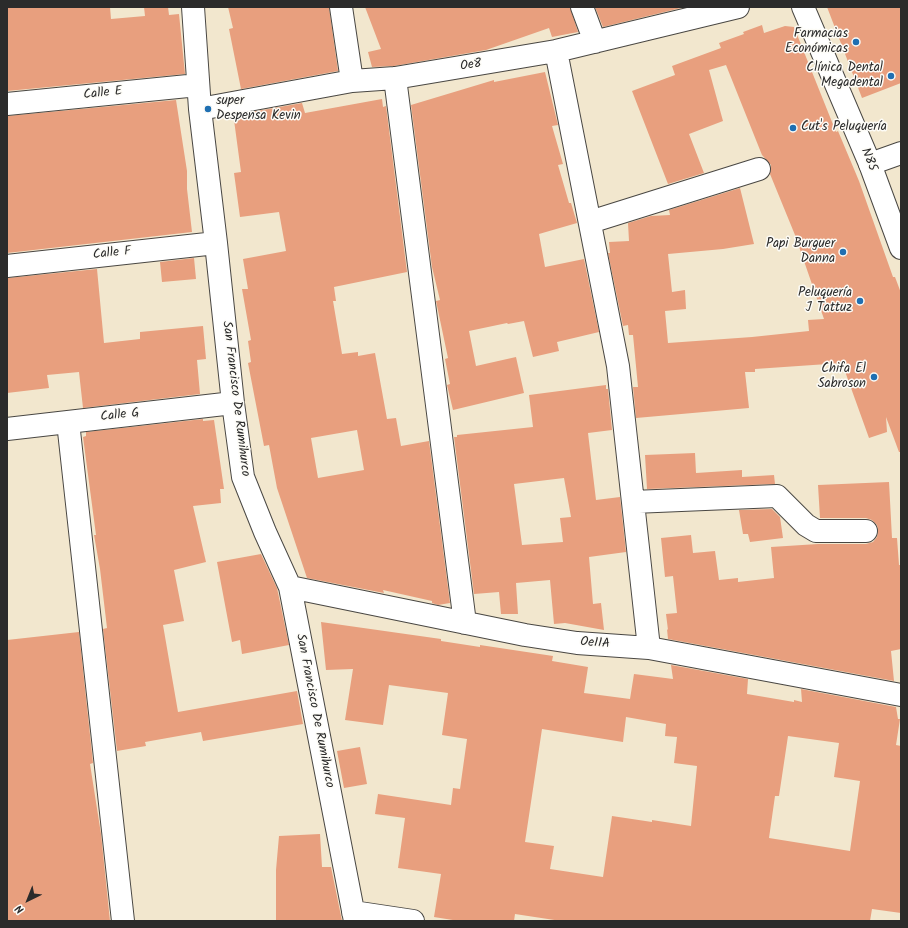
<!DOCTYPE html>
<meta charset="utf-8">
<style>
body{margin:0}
#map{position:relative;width:908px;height:928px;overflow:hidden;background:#f2e7ce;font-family:Kalam,sans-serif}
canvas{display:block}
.frame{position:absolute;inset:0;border:8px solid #2b2b2b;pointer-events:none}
.north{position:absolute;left:8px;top:880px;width:40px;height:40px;-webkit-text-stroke:3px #fdfcf7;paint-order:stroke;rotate:223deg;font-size:11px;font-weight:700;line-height:16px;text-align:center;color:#2b2b2b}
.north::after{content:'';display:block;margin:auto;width:14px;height:18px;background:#2b2b2b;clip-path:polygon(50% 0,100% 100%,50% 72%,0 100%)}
</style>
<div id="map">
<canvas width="908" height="928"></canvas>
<div class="frame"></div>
<div class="north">N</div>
</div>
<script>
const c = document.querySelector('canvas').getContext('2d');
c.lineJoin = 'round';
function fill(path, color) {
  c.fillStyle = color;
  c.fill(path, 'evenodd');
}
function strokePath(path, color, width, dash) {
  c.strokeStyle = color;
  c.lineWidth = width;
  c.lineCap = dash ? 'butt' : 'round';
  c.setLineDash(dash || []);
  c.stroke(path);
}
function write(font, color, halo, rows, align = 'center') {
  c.font = font + ' Kalam,sans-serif';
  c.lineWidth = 3;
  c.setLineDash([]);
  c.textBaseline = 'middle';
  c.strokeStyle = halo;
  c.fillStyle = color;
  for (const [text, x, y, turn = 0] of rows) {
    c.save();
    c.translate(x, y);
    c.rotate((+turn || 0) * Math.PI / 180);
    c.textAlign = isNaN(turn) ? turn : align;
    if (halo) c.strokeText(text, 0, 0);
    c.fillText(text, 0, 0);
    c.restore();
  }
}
fill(new Path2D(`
 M 7,7 L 110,7 L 111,19 L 145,16 L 144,7 L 168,7 L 169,15 L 179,14 L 185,74 L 7,91 Z
 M 228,7 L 329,7 L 338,71 L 241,89 L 229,29 L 233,28 Z
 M 365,7 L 570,7 L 578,32 L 552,37 L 549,28 L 486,50 L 394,66 L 372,67 L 368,52 L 381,49 Z
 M 595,7 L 685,7 L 603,27 Z
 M 827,7 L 901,7 L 901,83 L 862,98 Z
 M 762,25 L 764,33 L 785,26 L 794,27 L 836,132 L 838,131 L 859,181 L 893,277 L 895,277 L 901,293 L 901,452 L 899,452 L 886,417 L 887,432 L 869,438 L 842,363 L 755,369 L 755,372 L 745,372 L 749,408 L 636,418 L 633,387 L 638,387 L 633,335 L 629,335 L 628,325 L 623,326 L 608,253 L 610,253 L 609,242 L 629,241 L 628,223 L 651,216 L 670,215 L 669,210 L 740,188 L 754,244 L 723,249 L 668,254 L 672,292 L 685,290 L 686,309 L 665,311 L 668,343 L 752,337 L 809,331 L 808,320 L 824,319 L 795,235 L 770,174 L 771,165 L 762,155 L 726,65 L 709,70 L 723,121 L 689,134 L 704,173 L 668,184 L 632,91 L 675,75 L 672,66 L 721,48 L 719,43 L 744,34 L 743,32 Z
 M 545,72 L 558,125 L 552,126 L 563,164 L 558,165 L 569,203 L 571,203 L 577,223 L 539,234 L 545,267 L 584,259 L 599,332 L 557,342 L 559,351 L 533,357 L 524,321 L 508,324 L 507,323 L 469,331 L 476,366 L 516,357 L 524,393 L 453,410 L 447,385 L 450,384 L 445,359 L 448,358 L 436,301 L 440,300 L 432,267 L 411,105 L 494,80 L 494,82 Z
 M 382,99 L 383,107 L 386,106 L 407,272 L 334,287 L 336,301 L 333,301 L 342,354 L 358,352 L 358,356 L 375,353 L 387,419 L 396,418 L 401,446 L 429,441 L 450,603 L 438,605 L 432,603 L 432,601 L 383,590 L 384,593 L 307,578 L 277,488 L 269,445 L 264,446 L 248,363 L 251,362 L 248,341 L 251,340 L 242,289 L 248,289 L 243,259 L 286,251 L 279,212 L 240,217 L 234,173 L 241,172 L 234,120 L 247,118 L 246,113 L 302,103 L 305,113 ZM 357,430 L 364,470 L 318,478 L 311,438 Z
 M 176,100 L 187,171 L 187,189 L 192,232 L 7,253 L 7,116 Z
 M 194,258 L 196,279 L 162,282 L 160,262 Z
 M 97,269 L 104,343 L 140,339 L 140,332 L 203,326 L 206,359 L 197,360 L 200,394 L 83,408 L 79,372 L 47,375 L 49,388 L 7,393 L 7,278 Z
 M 606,385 L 606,389 L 608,389 L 612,430 L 588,433 L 596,500 L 620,497 L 626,552 L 589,557 L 593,604 L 601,603 L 604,630 L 565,623 L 554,624 L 550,580 L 516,583 L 518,614 L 501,614 L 499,592 L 474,594 L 454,437 L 457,437 L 457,435 L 533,427 L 529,395 ZM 564,478 L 571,517 L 560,518 L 563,542 L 522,545 L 514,484 Z
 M 203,419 L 203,421 L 214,420 L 224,489 L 220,489 L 221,503 L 193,506 L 206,562 L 174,570 L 184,621 L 163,625 L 178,712 L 297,691 L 303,724 L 203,741 L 201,732 L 145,742 L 146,746 L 117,751 L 103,629 L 107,628 L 100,569 L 94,535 L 96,535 L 83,437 L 86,436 L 86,432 Z
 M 695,453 L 696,473 L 742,470 L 742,477 L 774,475 L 775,484 L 647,489 L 645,455 Z
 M 889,482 L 892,538 L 897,538 L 899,565 L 901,565 L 901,649 L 891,651 L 894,681 L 668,639 L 667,629 L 668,630 L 666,614 L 677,613 L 673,576 L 665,577 L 661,538 L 691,535 L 693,553 L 715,551 L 719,580 L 738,578 L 738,582 L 774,578 L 771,547 L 818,544 L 866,544 L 873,542 L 877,537 L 878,531 L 877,525 L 872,520 L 866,518 L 820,518 L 818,485 Z
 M 772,509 L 780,517 L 783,538 L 750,542 L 748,534 L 743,534 L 739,510 Z
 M 261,554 L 277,588 L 289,645 L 242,654 L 240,640 L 232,642 L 217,562 Z
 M 321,622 L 441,639 L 441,641 L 480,647 L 480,645 L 553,656 L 552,661 L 588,667 L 584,693 L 630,699 L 634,674 L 673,679 L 671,665 L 748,679 L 747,694 L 794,702 L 794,700 L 802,702 L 801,689 L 896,707 L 898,719 L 900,719 L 896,745 L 901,746 L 901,913 L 872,909 L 870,921 L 561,921 L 515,914 L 514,921 L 459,921 L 434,917 L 441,874 L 398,868 L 405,818 L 375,814 L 378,794 L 451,805 L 453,788 L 460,789 L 467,739 L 442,735 L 448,693 L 389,685 L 383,725 L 345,720 L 353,669 L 326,670 ZM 626,717 L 666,724 L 665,736 L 677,737 L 674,763 L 697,766 L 691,826 L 652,820 L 652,822 L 612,816 L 603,877 L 550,869 L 554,846 L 525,842 L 542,729 L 623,742 ZM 788,736 L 839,743 L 834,777 L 860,781 L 850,851 L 769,838 L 775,796 L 779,796 Z
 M 79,632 L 93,763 L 90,764 L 101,834 L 110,921 L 7,921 L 7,640 Z
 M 360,747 L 367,784 L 344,788 L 337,751 Z
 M 320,834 L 322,867 L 331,867 L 342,921 L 276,921 L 276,870 L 279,836 Z`), '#e89f7e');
const minor = new Path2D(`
 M 193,7 L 200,109 L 216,243 L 233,403 L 243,477 L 265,532 L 290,587 L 355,921
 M 341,7 L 352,81
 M 582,7 L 595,42
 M 556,51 L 618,366 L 649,648
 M 395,78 L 465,623
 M 7,104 L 198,85
 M 200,109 L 352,81 L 395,78 L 556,51 L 738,7
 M 870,164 L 901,153
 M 590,222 L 759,169
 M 7,266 L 216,243
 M 68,422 L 123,921
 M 7,429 L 233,403
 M 633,502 L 777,496 L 806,525 L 816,531 L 866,531
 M 290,587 L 525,635 L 577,643 L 649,648 L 901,695
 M 353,912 L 413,921`);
const major = new Path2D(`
 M 803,7 L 870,164 L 901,248`);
strokePath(minor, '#494743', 24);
strokePath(major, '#494743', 24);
strokePath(minor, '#fff', 22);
strokePath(major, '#fff', 22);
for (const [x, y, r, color] of [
 [856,42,4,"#1f6fb2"],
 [891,76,4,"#1f6fb2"],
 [208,109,4,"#1f6fb2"],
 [793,128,4,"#1f6fb2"],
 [843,252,4,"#1f6fb2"],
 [860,301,4,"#1f6fb2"],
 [874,377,4,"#1f6fb2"]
]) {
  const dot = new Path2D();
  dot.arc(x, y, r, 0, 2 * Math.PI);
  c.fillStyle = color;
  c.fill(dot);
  strokePath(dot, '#fdfcf7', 1.5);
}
write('13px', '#2b2b2b', '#fdfcf7', [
 ["Farmacias",848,35],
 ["Económicas",848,50],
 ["Clínica Dental",883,69],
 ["Megadental",883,84],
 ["super",216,102,"left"],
 ["Despensa Kevin",216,117,"left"],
 ["Cut's Peluquería",801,128,"left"],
 ["Papi Burguer",835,245],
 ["Danna",835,260],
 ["Peluquería",852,294],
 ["J Tattuz",852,309],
 ["Chifa El",866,370],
 ["Sabroson",866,385]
], 'right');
write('13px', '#2b2b2b', '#fdfcf7', [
 ["Oe8",471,66,-9],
 ["Calle E",103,94,-6],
 ["N85",868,160,68],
 ["Calle F",112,254,-6],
 ["San Francisco De Rumihurco",235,399,83],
 ["Calle G",120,416,-6],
 ["Oe11A",595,644,4],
 ["San Francisco De Rumihurco",314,711,79]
]);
</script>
